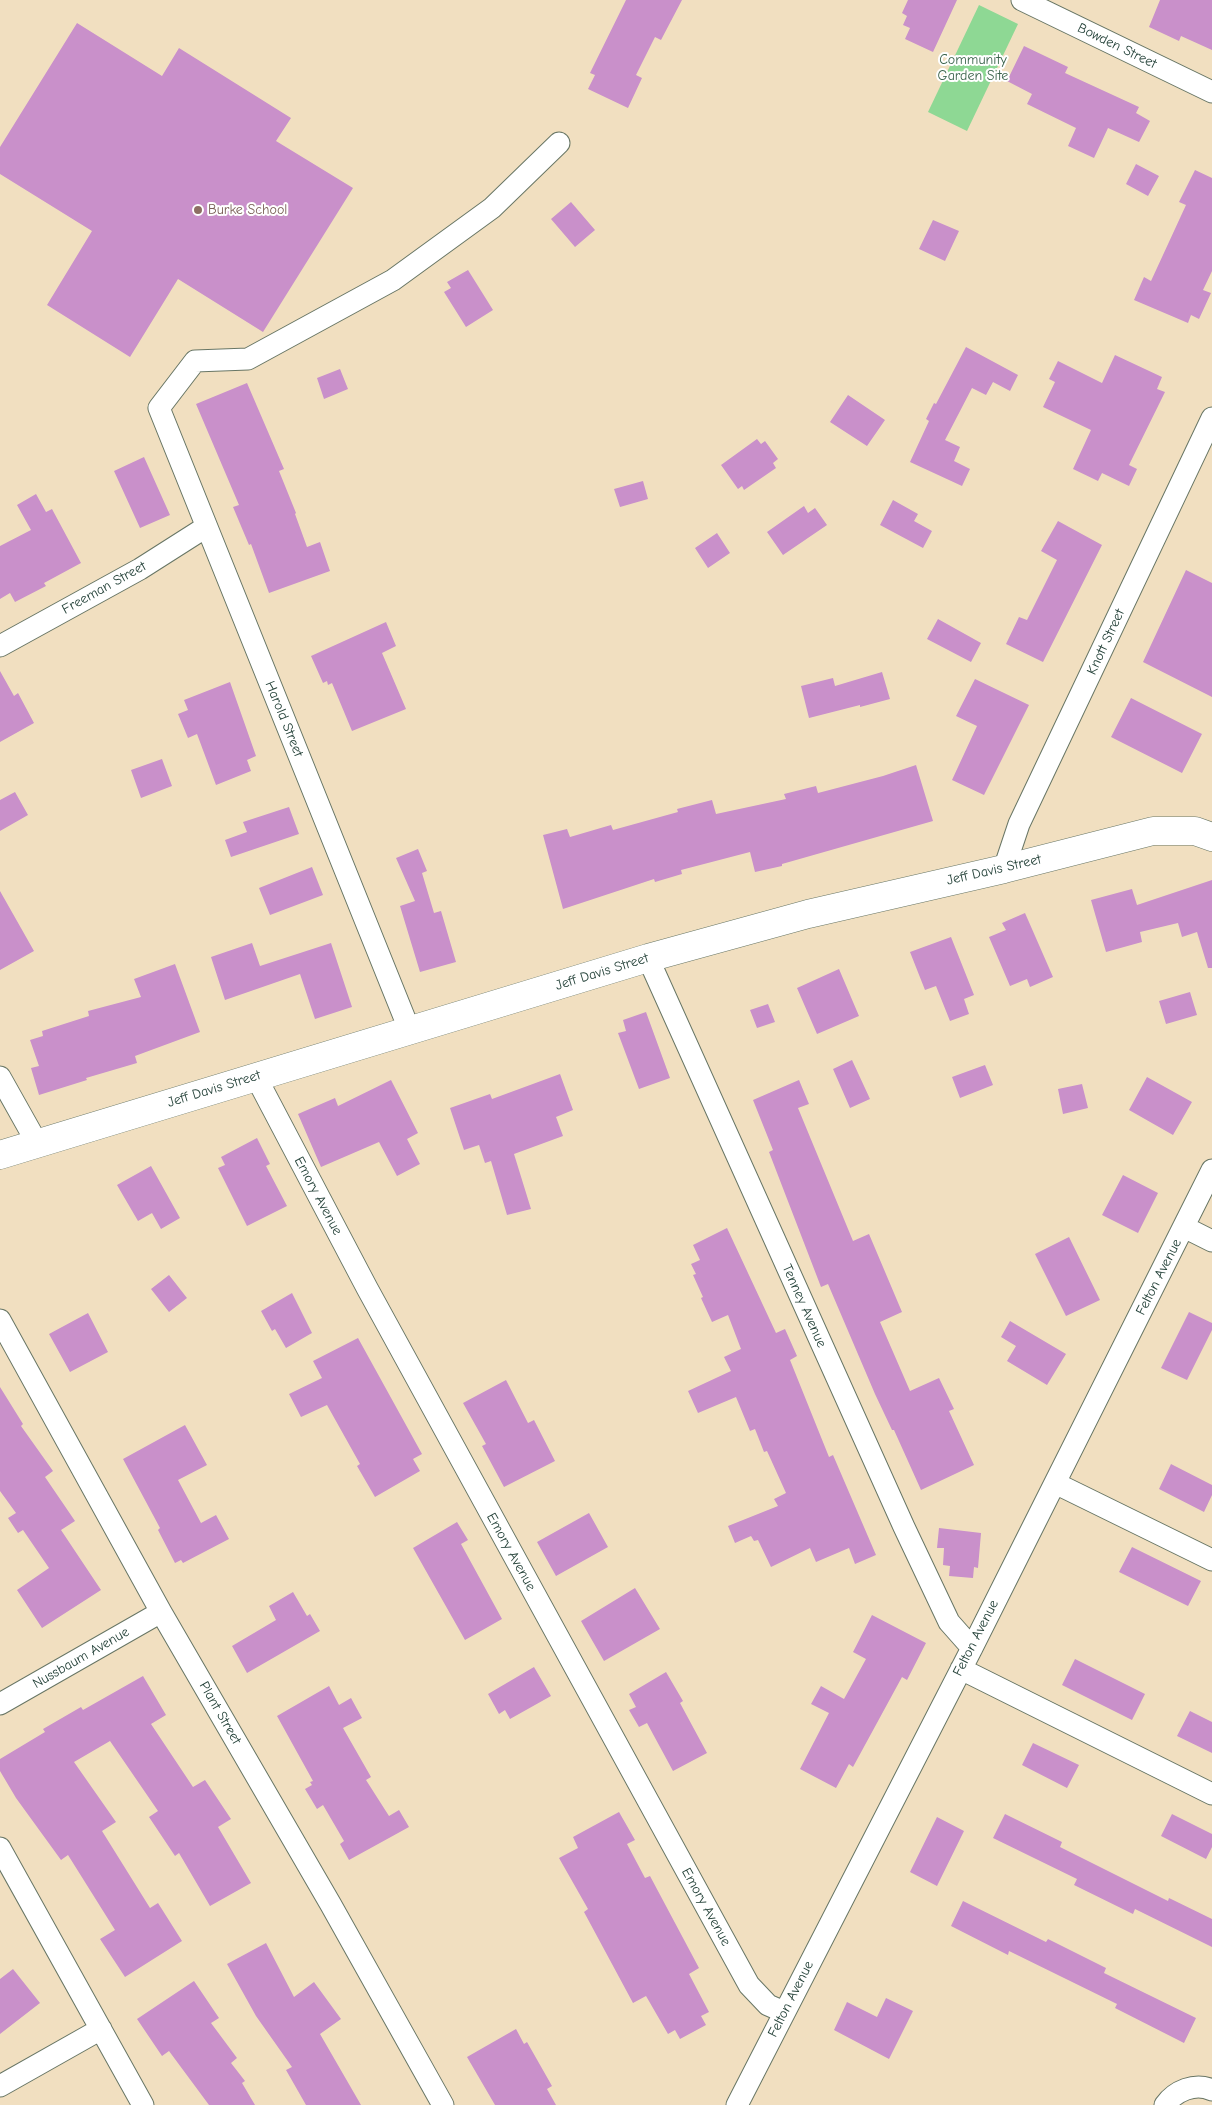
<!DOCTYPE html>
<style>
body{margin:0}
canvas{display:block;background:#f1dfc0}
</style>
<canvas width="1212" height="2105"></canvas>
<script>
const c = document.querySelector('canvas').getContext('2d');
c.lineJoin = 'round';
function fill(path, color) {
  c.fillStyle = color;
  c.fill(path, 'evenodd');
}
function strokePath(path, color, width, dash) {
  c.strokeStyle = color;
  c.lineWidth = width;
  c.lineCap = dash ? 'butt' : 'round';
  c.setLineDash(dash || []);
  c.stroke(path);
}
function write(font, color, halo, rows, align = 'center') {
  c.font = font + ' "Comic Neue",sans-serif';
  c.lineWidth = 4;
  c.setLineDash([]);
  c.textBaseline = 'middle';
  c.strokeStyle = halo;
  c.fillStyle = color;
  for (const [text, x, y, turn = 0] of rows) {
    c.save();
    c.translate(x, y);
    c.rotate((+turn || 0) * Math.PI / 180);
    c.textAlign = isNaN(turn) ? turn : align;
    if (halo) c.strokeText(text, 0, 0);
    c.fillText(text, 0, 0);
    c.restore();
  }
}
fill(new Path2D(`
 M 979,5 L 1018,24 L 967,131 L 928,112 Z`), '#8ed894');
fill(new Path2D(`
 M 626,0 L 682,0 L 661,40 L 655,37 L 636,75 L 642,78 L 628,108 L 588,89 L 595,75 L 590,73 Z
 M 908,0 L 957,0 L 933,52 L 905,39 L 910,28 L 903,25 L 907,16 L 902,13 Z
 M 1160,0 L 1212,0 L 1212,50 L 1181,36 L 1179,41 L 1149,27 Z
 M 77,23 L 162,76 L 179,48 L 291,118 L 276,141 L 353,188 L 263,332 L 178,279 L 130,357 L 47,305 L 92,231 L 0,174 L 0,147 Z
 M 1024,46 L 1068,67 L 1065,73 L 1139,107 L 1136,113 L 1150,121 L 1139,142 L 1108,128 L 1094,158 L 1068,146 L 1076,128 L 1027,104 L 1032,94 L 1007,81 Z
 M 1136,164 L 1159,176 L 1148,196 L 1126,184 Z
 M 1195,170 L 1212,178 L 1212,271 L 1203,290 L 1211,293 L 1199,319 L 1191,315 L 1188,323 L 1134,300 L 1144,277 L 1151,281 L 1186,205 L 1179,202 Z
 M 571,202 L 595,230 L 575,247 L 551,219 Z
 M 933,220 L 959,231 L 945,261 L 919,249 Z
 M 468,270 L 493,310 L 466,327 L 444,292 L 451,288 L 447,282 Z
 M 966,347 L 1018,375 L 1010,391 L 993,382 L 986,395 L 972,388 L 945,440 L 960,447 L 954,461 L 970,469 L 962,486 L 910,462 L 929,421 L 926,419 L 934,403 L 936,404 Z
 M 1115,355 L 1162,377 L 1157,389 L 1165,392 L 1129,465 L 1137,469 L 1129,486 L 1102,473 L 1098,481 L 1073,469 L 1091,430 L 1043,407 L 1055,382 L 1049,379 L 1058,361 L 1102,383 Z
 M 340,369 L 348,389 L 324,399 L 317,378 Z
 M 247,383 L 284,469 L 279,471 L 296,513 L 295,514 L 307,547 L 320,542 L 330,571 L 269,593 L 251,544 L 249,545 L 233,507 L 239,505 L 196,404 Z
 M 848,395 L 885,420 L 867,446 L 830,422 Z
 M 757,439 L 761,444 L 765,441 L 778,459 L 773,463 L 776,468 L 744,490 L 742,486 L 738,489 L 721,465 Z
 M 144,457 L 170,515 L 140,528 L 114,471 Z
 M 643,481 L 648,499 L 620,507 L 614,489 Z
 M 36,494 L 46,512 L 52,509 L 81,563 L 44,583 L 46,586 L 15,602 L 10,593 L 0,599 L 0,546 L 31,530 L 17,505 Z
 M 893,500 L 918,514 L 914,521 L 932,531 L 923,548 L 880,525 Z
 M 804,506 L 808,513 L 815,508 L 827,525 L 783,555 L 767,532 Z
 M 1058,521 L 1102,545 L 1043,662 L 1006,644 L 1019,617 L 1027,620 L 1057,560 L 1041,551 Z
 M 717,533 L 730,553 L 708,568 L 695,548 Z
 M 1186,570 L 1212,583 L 1212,697 L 1143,662 Z
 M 938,619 L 981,643 L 971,662 L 927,639 Z
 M 386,622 L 396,646 L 382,653 L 406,709 L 352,731 L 332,683 L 328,685 L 327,681 L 323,683 L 311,656 Z
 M 0,671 L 14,696 L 18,693 L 34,723 L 0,742 Z
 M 882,672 L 890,699 L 860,707 L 860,705 L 809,718 L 801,686 L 833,678 L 835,686 Z
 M 975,679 L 1029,705 L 984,795 L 952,780 L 977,726 L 956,716 Z
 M 230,682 L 256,756 L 247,760 L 251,771 L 216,785 L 197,734 L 188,738 L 178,714 L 188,710 L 184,700 Z
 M 1131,698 L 1202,734 L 1182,773 L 1111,737 Z
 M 162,759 L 172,786 L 141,798 L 131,770 Z
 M 916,765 L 933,821 L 782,864 L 782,866 L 755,872 L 750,852 L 681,870 L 682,874 L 655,882 L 654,879 L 563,909 L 543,835 L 567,829 L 570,837 L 611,825 L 613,830 L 678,812 L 677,809 L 712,800 L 716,814 L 786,799 L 784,794 L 816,786 L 818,793 L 883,776 Z
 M 15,792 L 28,815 L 0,831 L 0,800 Z
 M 289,807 L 299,834 L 231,857 L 225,840 L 247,832 L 243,822 Z
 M 418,849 L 427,871 L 422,873 L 434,913 L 441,911 L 456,962 L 420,972 L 400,906 L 415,901 L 396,858 Z
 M 312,867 L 323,895 L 270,915 L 259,888 Z
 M 1212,880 L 1212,968 L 1208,968 L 1197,932 L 1182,937 L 1178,923 L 1140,932 L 1142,942 L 1106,952 L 1091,900 L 1132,889 L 1137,905 Z
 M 0,891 L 34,951 L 0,970 Z
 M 1025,913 L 1053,977 L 1030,987 L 1027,979 L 1010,986 L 989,937 L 1006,930 L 1002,923 Z
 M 951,937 L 974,995 L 964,999 L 969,1014 L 950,1021 L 936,986 L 925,990 L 910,952 Z
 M 252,943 L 260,966 L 331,943 L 352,1007 L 315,1019 L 300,974 L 225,1000 L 211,957 Z
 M 175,964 L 200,1032 L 135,1056 L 137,1063 L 86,1078 L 87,1080 L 39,1095 L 31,1068 L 39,1066 L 30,1040 L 43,1036 L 42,1031 L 89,1016 L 88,1011 L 141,997 L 134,979 Z
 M 839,969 L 859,1016 L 817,1034 L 797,988 Z
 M 1190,992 L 1197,1015 L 1166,1024 L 1159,1001 Z
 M 768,1004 L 775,1022 L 757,1028 L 750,1010 Z
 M 646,1012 L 670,1078 L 639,1089 L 618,1033 L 626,1031 L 623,1020 Z
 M 852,1060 L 870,1099 L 850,1108 L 833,1069 Z
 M 985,1065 L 993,1085 L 960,1098 L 952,1077 Z
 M 560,1074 L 573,1110 L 556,1117 L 563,1136 L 514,1154 L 531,1209 L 507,1215 L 491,1161 L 485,1163 L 479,1145 L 464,1150 L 450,1108 L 490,1094 L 492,1099 Z
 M 1147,1077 L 1192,1102 L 1173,1135 L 1129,1110 Z
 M 391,1080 L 418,1133 L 407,1139 L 420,1164 L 397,1176 L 379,1142 L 321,1167 L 298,1114 L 335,1098 L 338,1106 Z
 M 799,1080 L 809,1104 L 798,1108 L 853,1241 L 869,1234 L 902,1312 L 880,1322 L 910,1391 L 939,1378 L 954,1409 L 949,1411 L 974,1465 L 921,1490 L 894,1430 L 892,1430 L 875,1394 L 828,1284 L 821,1287 L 769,1152 L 773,1150 L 753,1100 Z
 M 1082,1084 L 1088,1108 L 1063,1114 L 1058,1089 Z
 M 257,1138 L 270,1164 L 266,1166 L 287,1206 L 247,1226 L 218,1168 L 225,1165 L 221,1157 Z
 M 151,1166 L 180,1218 L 161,1229 L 152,1213 L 138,1221 L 117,1185 Z
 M 1123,1175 L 1158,1193 L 1138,1233 L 1102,1215 Z
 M 727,1228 L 776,1333 L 785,1329 L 797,1356 L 790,1360 L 829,1457 L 833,1455 L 876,1555 L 855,1564 L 849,1548 L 816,1562 L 810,1548 L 771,1567 L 758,1540 L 754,1541 L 751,1536 L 735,1543 L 728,1526 L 778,1506 L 774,1499 L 786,1493 L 767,1451 L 764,1452 L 755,1429 L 750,1431 L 736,1397 L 698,1413 L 688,1391 L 731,1371 L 724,1357 L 741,1349 L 728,1315 L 712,1322 L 701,1298 L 703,1297 L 693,1275 L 696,1274 L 691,1264 L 700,1260 L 693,1245 Z
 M 1069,1237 L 1100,1300 L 1066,1316 L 1035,1254 Z
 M 169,1275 L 187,1298 L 169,1312 L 151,1289 Z
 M 292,1293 L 312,1333 L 286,1348 L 275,1329 L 272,1331 L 261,1311 Z
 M 1189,1312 L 1212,1323 L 1212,1330 L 1187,1380 L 1161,1368 Z
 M 88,1313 L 108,1352 L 70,1372 L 49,1334 Z
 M 1010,1321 L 1066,1354 L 1047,1385 L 1007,1361 L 1016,1346 L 1001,1337 Z
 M 358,1338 L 422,1454 L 413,1459 L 420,1471 L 375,1497 L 357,1466 L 360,1464 L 327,1405 L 301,1417 L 289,1394 L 322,1378 L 313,1361 Z
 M 506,1380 L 528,1423 L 534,1420 L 555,1461 L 504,1487 L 482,1446 L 486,1444 L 463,1403 Z
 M 0,1387 L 23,1424 L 21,1426 L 53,1471 L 45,1477 L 75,1521 L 61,1530 L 101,1590 L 42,1628 L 17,1590 L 49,1568 L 23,1530 L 18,1533 L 8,1518 L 16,1513 L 0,1491 Z
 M 185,1425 L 207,1465 L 178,1480 L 201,1523 L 216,1515 L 229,1539 L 183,1563 L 181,1560 L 175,1563 L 158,1530 L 160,1528 L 123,1459 Z
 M 1171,1464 L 1212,1485 L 1212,1495 L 1204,1512 L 1159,1489 Z
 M 589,1513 L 608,1547 L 556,1576 L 537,1542 Z
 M 457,1522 L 468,1540 L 461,1544 L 502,1619 L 465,1640 L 413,1548 Z
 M 939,1528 L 981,1533 L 978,1568 L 974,1567 L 973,1578 L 949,1576 L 950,1566 L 943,1565 L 944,1548 L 937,1548 Z
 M 1132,1547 L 1201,1581 L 1188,1606 L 1119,1572 Z
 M 635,1588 L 660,1629 L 604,1661 L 581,1621 Z
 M 293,1592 L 307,1616 L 310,1614 L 320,1631 L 247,1673 L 232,1646 L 276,1620 L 269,1606 Z
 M 872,1615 L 926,1643 L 907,1680 L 902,1677 L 853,1767 L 849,1764 L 836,1788 L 800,1769 L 829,1713 L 811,1704 L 821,1686 L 844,1699 L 866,1659 L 853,1652 Z
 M 1075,1659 L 1145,1694 L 1132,1720 L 1062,1685 Z
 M 534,1667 L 551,1696 L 510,1719 L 505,1710 L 499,1714 L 488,1694 Z
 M 666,1672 L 683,1701 L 680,1703 L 707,1753 L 673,1771 L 647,1723 L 639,1727 L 629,1710 L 636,1707 L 629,1694 Z
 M 143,1676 L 166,1715 L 151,1724 L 193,1787 L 205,1780 L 231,1819 L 218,1827 L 251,1883 L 210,1906 L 179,1853 L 175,1856 L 149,1817 L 158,1811 L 110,1741 L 74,1762 L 116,1822 L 102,1831 L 150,1908 L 158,1903 L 182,1941 L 125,1977 L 100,1939 L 115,1930 L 68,1855 L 61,1860 L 16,1798 L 0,1771 L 0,1759 L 45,1732 L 43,1729 L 81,1707 L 83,1710 Z
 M 329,1686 L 339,1705 L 351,1698 L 362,1718 L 343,1728 L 371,1777 L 366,1780 L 389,1816 L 399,1810 L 409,1827 L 349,1860 L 340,1844 L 344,1841 L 323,1805 L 317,1809 L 305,1789 L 312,1785 L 310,1782 L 313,1781 L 277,1716 Z
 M 1190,1711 L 1212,1722 L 1212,1753 L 1177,1736 Z
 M 1033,1743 L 1079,1765 L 1067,1788 L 1022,1765 Z
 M 619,1812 L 635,1840 L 627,1844 L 645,1878 L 650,1876 L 699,1968 L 689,1974 L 709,2012 L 701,2016 L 706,2025 L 680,2039 L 675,2030 L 668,2034 L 646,1996 L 633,2003 L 584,1912 L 588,1909 L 559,1858 L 578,1848 L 573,1837 Z
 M 1005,1814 L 1062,1842 L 1060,1847 L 1168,1901 L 1169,1898 L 1212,1919 L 1212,1947 L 1135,1909 L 1133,1914 L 1074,1885 L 1077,1879 L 993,1838 Z
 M 1172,1814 L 1212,1834 L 1212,1847 L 1206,1859 L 1161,1836 Z
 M 937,1817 L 964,1831 L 937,1886 L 910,1872 Z
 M 963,1901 L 1046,1942 L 1048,1939 L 1106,1968 L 1104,1973 L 1196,2018 L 1184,2043 L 1115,2008 L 1117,2004 L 1009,1951 L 1008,1955 L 951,1926 Z
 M 266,1943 L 294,1997 L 314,1982 L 341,2019 L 320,2034 L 361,2105 L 306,2105 L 286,2070 L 292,2067 L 256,2016 L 227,1964 Z
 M 13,1969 L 40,2003 L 0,2034 L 0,1979 Z
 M 194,1981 L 219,2018 L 211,2023 L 237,2058 L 231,2063 L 245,2081 L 242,2083 L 255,2105 L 209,2105 L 169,2051 L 162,2056 L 137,2019 Z
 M 886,1998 L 913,2011 L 889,2059 L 834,2030 L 847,2002 L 877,2017 Z
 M 516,2029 L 524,2044 L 527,2042 L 552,2086 L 547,2089 L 556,2105 L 495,2105 L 467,2057 Z`), '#c990ca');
const street = new Path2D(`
 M 1022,0 L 1212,92
 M 0,646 L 140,569 L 206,527
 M 1004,869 L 1019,824 L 1212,418
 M 648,958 L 904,1527 L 949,1622 L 972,1648
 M 409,1029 L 159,408 L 195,361 L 248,359 L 393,280 L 492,208 L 559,143
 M 0,1077 L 37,1143
 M 256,1077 L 367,1288 L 749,1985 L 768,2005 L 784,2012
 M 1184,1227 L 1212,1241
 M 0,1320 L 161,1612 L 331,1905 L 443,2105
 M 1055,1483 L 1212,1560
 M 961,1669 L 1212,1794
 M 0,1704 L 161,1612
 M 0,1848 L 143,2105
 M 0,2086 L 101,2029
 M 737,2105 L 972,1648 L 1212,1170
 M 1165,2105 C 1175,2091 1195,2082 1212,2090`);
const secondary = new Path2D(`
 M 0,1155 L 648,958 L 808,914 L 1004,869 L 1153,831 L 1195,831 L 1212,837`);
strokePath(street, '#687665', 23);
strokePath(secondary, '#687665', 29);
strokePath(street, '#fff', 21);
strokePath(secondary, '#fff', 28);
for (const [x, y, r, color] of [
 [198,210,5,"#8d6e63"]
]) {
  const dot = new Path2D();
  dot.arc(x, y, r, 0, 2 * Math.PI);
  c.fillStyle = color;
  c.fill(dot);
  strokePath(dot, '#fff', 2);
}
write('14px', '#1f3d34', '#fff', [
 ["Bowden Street",1117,46,26],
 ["Freeman Street",104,588,-29],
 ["Knott Street",1106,642,-65],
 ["Harold Street",284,719,68],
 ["Jeff Davis Street",994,870,-13],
 ["Jeff Davis Street",602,972,-17],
 ["Jeff Davis Street",214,1089,-17],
 ["Emory Avenue",318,1196,62],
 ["Felton Avenue",1159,1277,-63],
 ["Tenney Avenue",804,1306,66],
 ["Emory Avenue",511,1552,61],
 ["Felton Avenue",976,1638,-63],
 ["Nussbaum Avenue",81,1658,-30],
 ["Plant Street",220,1713,60],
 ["Emory Avenue",706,1907,61],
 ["Felton Avenue",791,1999,-63]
]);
write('14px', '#3b644c', '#fff', [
 ["Community",973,60],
 ["Garden Site",973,76]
]);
write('14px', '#785e54', '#fff', [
 ["Burke School",208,210]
], 'left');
</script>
